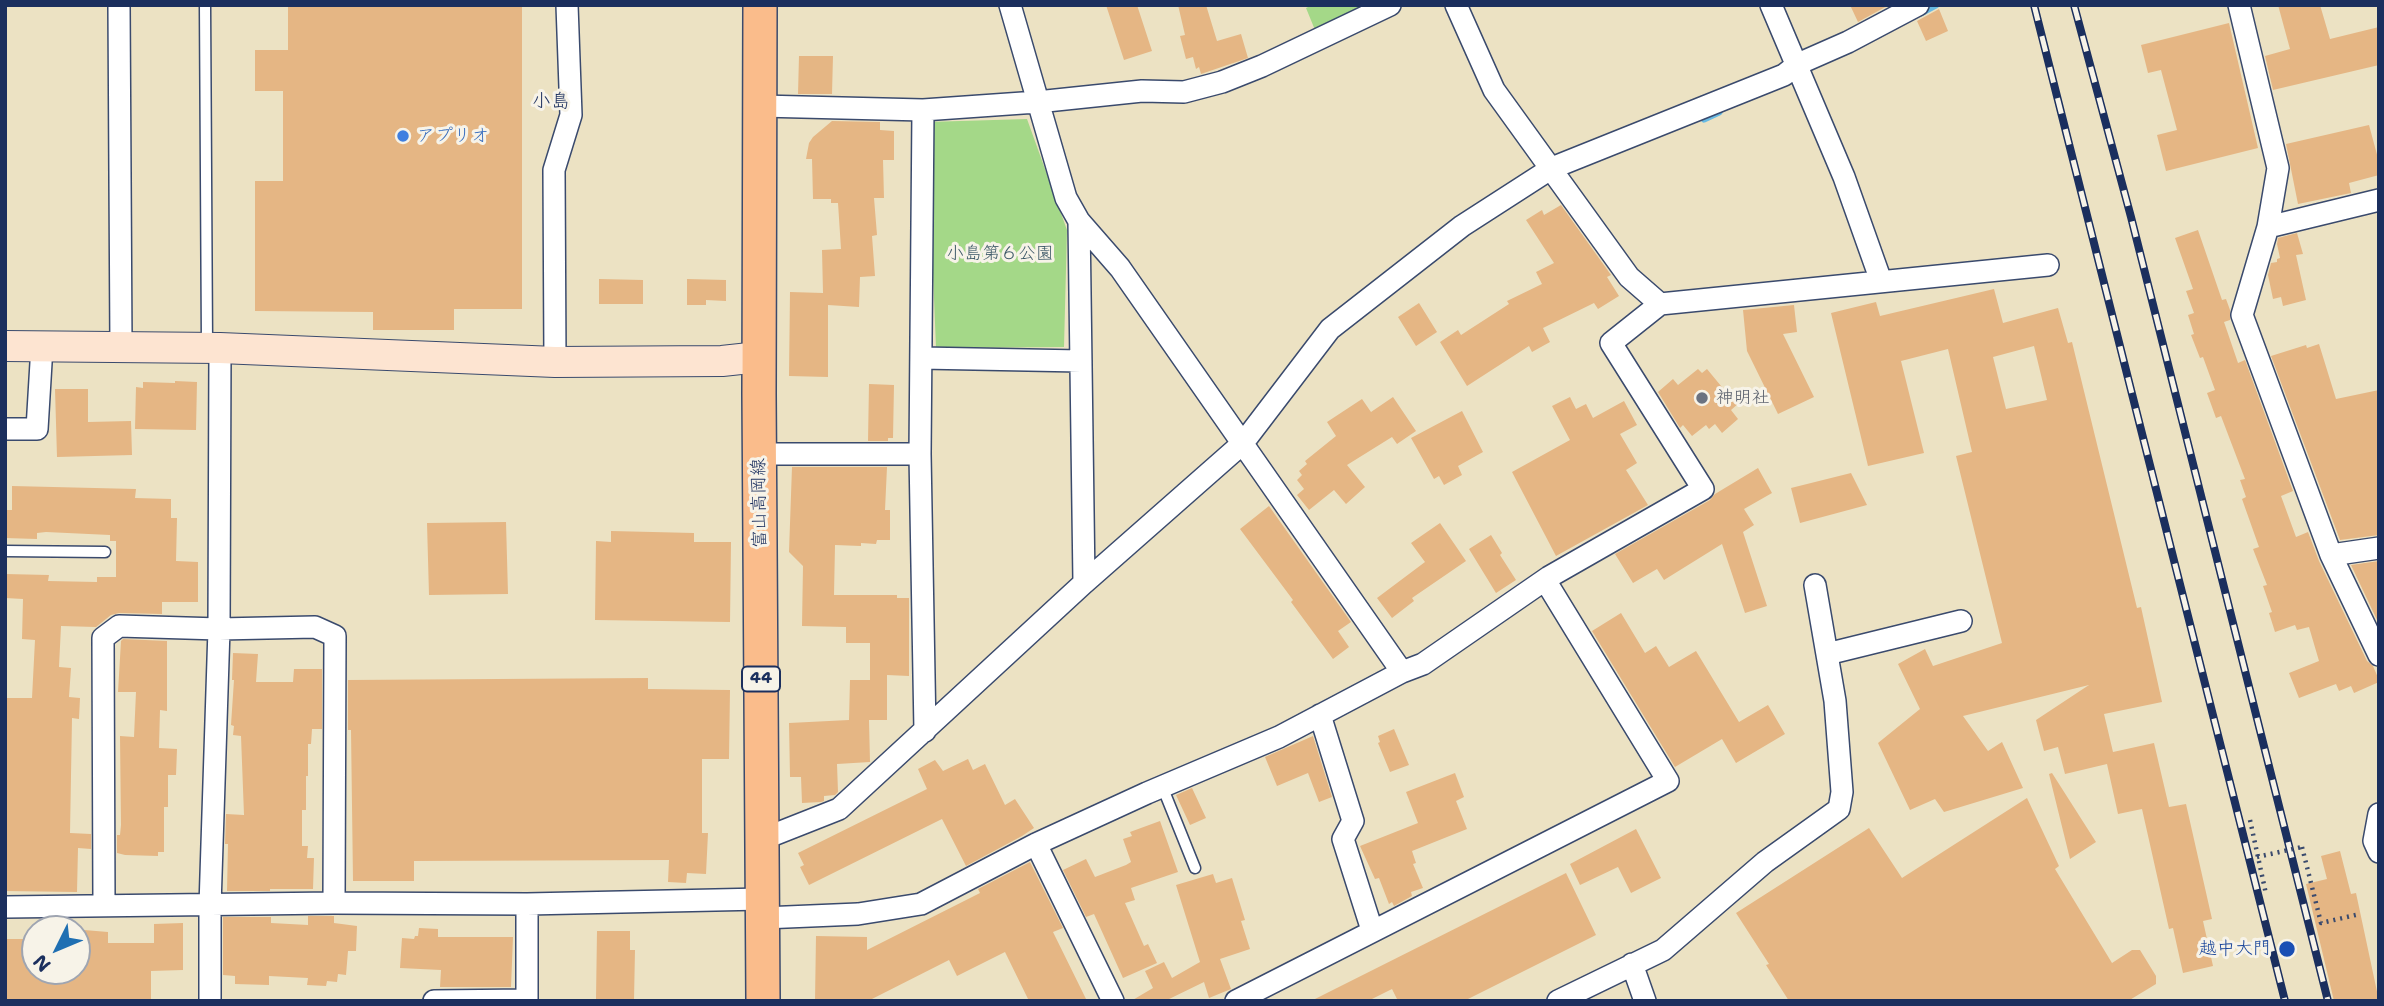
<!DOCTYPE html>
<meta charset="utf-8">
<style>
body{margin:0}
#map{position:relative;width:2384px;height:1006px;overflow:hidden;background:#ece2c3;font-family:"Shantell Sans",sans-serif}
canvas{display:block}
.frame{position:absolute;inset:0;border:7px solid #1b2f5e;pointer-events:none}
.north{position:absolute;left:21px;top:915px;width:70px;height:70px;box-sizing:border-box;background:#f7f3e8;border:2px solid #9fa5b1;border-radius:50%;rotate:227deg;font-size:19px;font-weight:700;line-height:28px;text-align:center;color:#1b2f5e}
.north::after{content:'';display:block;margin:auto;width:24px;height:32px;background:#1f6fb2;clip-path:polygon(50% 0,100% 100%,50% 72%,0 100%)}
</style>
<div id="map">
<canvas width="2384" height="1006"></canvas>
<div class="frame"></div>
<div class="north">N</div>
</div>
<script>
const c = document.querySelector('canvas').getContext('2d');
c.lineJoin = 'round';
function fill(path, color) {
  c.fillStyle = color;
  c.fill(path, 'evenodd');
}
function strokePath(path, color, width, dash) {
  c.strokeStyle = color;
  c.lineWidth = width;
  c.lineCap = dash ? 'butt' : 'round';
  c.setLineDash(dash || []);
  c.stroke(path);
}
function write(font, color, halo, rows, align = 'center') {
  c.font = font + ' "Shantell Sans","Klee One",sans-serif';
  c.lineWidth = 6;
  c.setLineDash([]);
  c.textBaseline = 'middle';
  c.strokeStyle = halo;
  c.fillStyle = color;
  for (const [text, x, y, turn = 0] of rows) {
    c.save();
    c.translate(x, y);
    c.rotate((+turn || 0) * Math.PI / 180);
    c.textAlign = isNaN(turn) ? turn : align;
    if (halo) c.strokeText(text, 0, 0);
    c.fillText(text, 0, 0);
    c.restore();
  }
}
fill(new Path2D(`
 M 1312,5 L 1368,5 L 1315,30 L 1306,8 Z
 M 1027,119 L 1067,230 L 1064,347 L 936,348 L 927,122 Z`), '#a4d888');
strokePath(new Path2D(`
 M 1921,13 L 1936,5
 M 1704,119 L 1719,112`), '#68bae3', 7);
fill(new Path2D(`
 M 288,5 L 522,5 L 522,309 L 454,309 L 454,330 L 373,330 L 373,312 L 255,311 L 255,181 L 283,181 L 283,91 L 255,91 L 255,50 L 288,50 Z
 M 1106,5 L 1137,5 L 1152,51 L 1124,60 Z
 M 1178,5 L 1206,5 L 1217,41 L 1241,34 L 1248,58 L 1201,74 L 1199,67 L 1196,69 L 1193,57 L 1186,59 L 1180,36 L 1185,35 Z
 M 1850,5 L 1889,5 L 1858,22 Z
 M 2278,5 L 2320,5 L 2330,39 L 2379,27 L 2379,65 L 2273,90 L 2265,56 L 2290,49 Z
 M 1939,9 L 1948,31 L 1926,41 L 1917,21 Z
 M 2229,23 L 2258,148 L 2166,171 L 2157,135 L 2177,130 L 2161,70 L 2148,73 L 2141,45 Z
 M 799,56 L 833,56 L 832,94 L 798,94 Z
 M 832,121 L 880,122 L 880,130 L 894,131 L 894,160 L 883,160 L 884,198 L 874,198 L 877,235 L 872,236 L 875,276 L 860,277 L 859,307 L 828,305 L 828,377 L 789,376 L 790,292 L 823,293 L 822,250 L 841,249 L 838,203 L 831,203 L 831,199 L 813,199 L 812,159 L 806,159 L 809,143 L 813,137 Z
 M 2369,125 L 2379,162 L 2379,175 L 2349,183 L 2351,193 L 2298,204 L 2286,144 Z
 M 1561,205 L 1611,275 L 1607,277 L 1619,296 L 1598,309 L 1594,303 L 1543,328 L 1550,342 L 1532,352 L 1529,346 L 1467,386 L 1440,342 L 1458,330 L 1461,335 L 1509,304 L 1507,301 L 1542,284 L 1536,272 L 1554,263 L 1526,220 L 1542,210 L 1544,215 Z
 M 2198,230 L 2222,300 L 2226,299 L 2230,310 L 2230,320 L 2224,322 L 2238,363 L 2245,360 L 2293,491 L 2281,496 L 2296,537 L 2308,532 L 2319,561 L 2367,661 L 2373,666 L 2379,680 L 2379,682 L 2354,693 L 2351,686 L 2339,691 L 2336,684 L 2299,698 L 2289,673 L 2319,661 L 2309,627 L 2297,630 L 2295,625 L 2275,632 L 2269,613 L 2272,612 L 2263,586 L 2267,585 L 2253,549 L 2259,547 L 2242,499 L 2246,497 L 2240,480 L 2245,479 L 2221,416 L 2216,418 L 2207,393 L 2215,390 L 2203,357 L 2200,358 L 2191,335 L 2194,334 L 2188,315 L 2194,313 L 2186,291 L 2193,289 L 2175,238 Z
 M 2297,233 L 2303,254 L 2296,255 L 2306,300 L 2283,306 L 2281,297 L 2273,299 L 2268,275 L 2271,263 L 2277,262 L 2277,259 L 2280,258 L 2277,244 L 2278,238 Z
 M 599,279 L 643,280 L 643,304 L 599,304 Z
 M 687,279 L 726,280 L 726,301 L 706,300 L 706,305 L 687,305 Z
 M 1994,289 L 2003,323 L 2058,308 L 2068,343 L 2072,342 L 2137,608 L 2141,607 L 2162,702 L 2104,714 L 2113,752 L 2154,743 L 2169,807 L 2186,804 L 2212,919 L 2203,921 L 2213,966 L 2183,973 L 2173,928 L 2169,929 L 2142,809 L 2118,814 L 2107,764 L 2065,774 L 2058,747 L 2044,751 L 2036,720 L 2089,685 L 1963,716 L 1988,751 L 2002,742 L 2023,788 L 1944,812 L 1935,799 L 1910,810 L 1878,743 L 1920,709 L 1898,664 L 1925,649 L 1933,666 L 2002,643 L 1956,456 L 1972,452 L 1948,349 L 1901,361 L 1924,453 L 1868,466 L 1831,313 L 1876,302 L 1880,316 ZM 2034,346 L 2047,400 L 2006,409 L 1993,357 Z
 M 1419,303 L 1437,332 L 1416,346 L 1398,317 Z
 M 1794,305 L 1797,332 L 1783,334 L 1814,397 L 1778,414 L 1747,351 L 1743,310 Z
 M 2319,344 L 2336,399 L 2379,390 L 2379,535 L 2340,540 L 2271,356 L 2306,345 L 2307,348 Z
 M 1698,369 L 1702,373 L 1707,369 L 1726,392 L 1728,390 L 1739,403 L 1731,410 L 1738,419 L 1722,433 L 1715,424 L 1709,429 L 1706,425 L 1692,436 L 1683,425 L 1680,428 L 1658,392 L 1673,379 L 1678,385 Z
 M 175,381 L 197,382 L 196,430 L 135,429 L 136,387 L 143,388 L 143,382 L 175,383 Z
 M 869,384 L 894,385 L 893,438 L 888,438 L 888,441 L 868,441 Z
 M 55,389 L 88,389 L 88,422 L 131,421 L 132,455 L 57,457 Z
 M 1393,397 L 1416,431 L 1397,444 L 1392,437 L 1347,465 L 1365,487 L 1346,504 L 1334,490 L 1309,510 L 1297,495 L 1304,489 L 1297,480 L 1302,475 L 1299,471 L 1307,464 L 1305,461 L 1336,436 L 1327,422 L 1362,399 L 1371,412 Z
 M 1570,397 L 1576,409 L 1586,404 L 1593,418 L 1624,401 L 1637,425 L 1620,434 L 1637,463 L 1626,470 L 1648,505 L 1556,556 L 1512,472 L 1570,440 L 1552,406 Z
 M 1462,411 L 1483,452 L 1458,466 L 1462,475 L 1444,485 L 1439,476 L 1434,479 L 1411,438 Z
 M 792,467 L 887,467 L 885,510 L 890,510 L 890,540 L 877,540 L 876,544 L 861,543 L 861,546 L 835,545 L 834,595 L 897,595 L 897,598 L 909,598 L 909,676 L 887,675 L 887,720 L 869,720 L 870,762 L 837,764 L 838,792 L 835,795 L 824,796 L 824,801 L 821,802 L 802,803 L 801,777 L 790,777 L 789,723 L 849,720 L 850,680 L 870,680 L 870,643 L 846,643 L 846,627 L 802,626 L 803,566 L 789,552 Z
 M 1758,468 L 1772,493 L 1744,509 L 1754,525 L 1743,532 L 1767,606 L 1745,613 L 1722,544 L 1664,580 L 1657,569 L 1633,583 L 1615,554 L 1710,500 L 1715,494 Z
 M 1851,473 L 1867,505 L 1800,523 L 1791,488 Z
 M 12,486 L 136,489 L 135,498 L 171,499 L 171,518 L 177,518 L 176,561 L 198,562 L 198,602 L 162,602 L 162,614 L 119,613 L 111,615 L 96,627 L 61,626 L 59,667 L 71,668 L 69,697 L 80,698 L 79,719 L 72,718 L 70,833 L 91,834 L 91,849 L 78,848 L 77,892 L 5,891 L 5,698 L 32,698 L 35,640 L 22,639 L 23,599 L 5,598 L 5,574 L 49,575 L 48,581 L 97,582 L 97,577 L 116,577 L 116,541 L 110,541 L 110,535 L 46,532 L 37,533 L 37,539 L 5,538 L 5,510 L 12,510 Z
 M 1269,506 L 1351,622 L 1338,631 L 1349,647 L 1333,659 L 1291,602 L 1293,600 L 1240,529 Z
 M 506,522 L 508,594 L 429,595 L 427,523 Z
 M 1440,523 L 1466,561 L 1412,598 L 1414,601 L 1392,618 L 1377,598 L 1425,562 L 1411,543 Z
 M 611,531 L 694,533 L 694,542 L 731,542 L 730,622 L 595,620 L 596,541 L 611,542 Z
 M 1491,535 L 1502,553 L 1500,555 L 1516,580 L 1496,593 L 1469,549 Z
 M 2379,561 L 2379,622 L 2378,622 L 2351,565 Z
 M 1621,613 L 1645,653 L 1656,646 L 1669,667 L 1696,651 L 1739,722 L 1768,705 L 1785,734 L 1736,763 L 1722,739 L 1675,767 L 1592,631 Z
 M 123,639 L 167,641 L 167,711 L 160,710 L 159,748 L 177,749 L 176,775 L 168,775 L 168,807 L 164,807 L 164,852 L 158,852 L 158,856 L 125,855 L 117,853 L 117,835 L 120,835 L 121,825 L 120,736 L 134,737 L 136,692 L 118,692 L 121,641 Z
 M 233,653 L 258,654 L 256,682 L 293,682 L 294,669 L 322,669 L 322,729 L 312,729 L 311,744 L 308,744 L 308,776 L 306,776 L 306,810 L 302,810 L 302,846 L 308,846 L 307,858 L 314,858 L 313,889 L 270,889 L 270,891 L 227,891 L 228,844 L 225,844 L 226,814 L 244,815 L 241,736 L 233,735 L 234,726 L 231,725 L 234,680 L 232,680 Z
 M 648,678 L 648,689 L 730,690 L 729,759 L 702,759 L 702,833 L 708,833 L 706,874 L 687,873 L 686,883 L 668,882 L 669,860 L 414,861 L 414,881 L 353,881 L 351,730 L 348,730 L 348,680 Z
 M 1394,729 L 1409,765 L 1390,772 L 1378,743 L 1380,742 L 1378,736 Z
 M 1313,736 L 1332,797 L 1319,802 L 1308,773 L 1277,786 L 1265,757 Z
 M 968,759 L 973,770 L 985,764 L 1005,805 L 1015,799 L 1034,828 L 1022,836 L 966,866 L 942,819 L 809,885 L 800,867 L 804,865 L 798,853 L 927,789 L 918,769 L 935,760 L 943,771 Z
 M 1455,773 L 1464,797 L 1456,801 L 1467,829 L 1412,851 L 1416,863 L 1413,864 L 1423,888 L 1411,892 L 1412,896 L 1394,906 L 1392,902 L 1389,904 L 1379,878 L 1375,879 L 1360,846 L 1418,823 L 1406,792 Z
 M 2052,773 L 2096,842 L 2070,859 L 2049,774 Z
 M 1192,788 L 1206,818 L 1190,825 L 1176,795 Z
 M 2027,798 L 2059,866 L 2055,869 L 2112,963 L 2132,950 L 2140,950 L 2156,976 L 2156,984 L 2128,1001 L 1789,1001 L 1766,965 L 1769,964 L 1736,913 L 1869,828 L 1902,878 Z
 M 1160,821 L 1178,872 L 1131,888 L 1135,900 L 1125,903 L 1144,946 L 1148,944 L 1157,963 L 1123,978 L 1094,914 L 1086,917 L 1063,870 L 1086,859 L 1095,877 L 1126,865 L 1131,862 L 1123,839 L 1132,836 L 1130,832 Z
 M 1636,829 L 1661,878 L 1631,893 L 1618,867 L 1580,885 L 1570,864 Z
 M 2340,851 L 2351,894 L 2356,893 L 2379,1001 L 2334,1001 L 2306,884 L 2327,879 L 2321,856 Z
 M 1030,862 L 1063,928 L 1053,932 L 1087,1001 L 1029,1001 L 1005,952 L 957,976 L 949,960 L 868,1001 L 815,1001 L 816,936 L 867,937 L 867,950 L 980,893 L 978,889 Z
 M 1566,873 L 1596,935 L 1464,1001 L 1398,1001 L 1392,989 L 1368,1001 L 1311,1001 Z
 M 1213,874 L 1216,883 L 1232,878 L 1245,920 L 1241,921 L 1250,949 L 1220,959 L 1231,989 L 1209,998 L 1204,982 L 1165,1001 L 1131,1001 L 1153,988 L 1145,971 L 1164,962 L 1172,978 L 1200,962 L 1176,885 Z
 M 308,916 L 334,916 L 334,923 L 357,926 L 356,951 L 348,951 L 346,975 L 338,974 L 337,982 L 327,981 L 326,986 L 307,985 L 308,978 L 269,976 L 269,985 L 235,984 L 235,976 L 223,975 L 223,917 L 271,917 L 271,923 L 308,925 Z
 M 183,923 L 183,970 L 151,971 L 151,1001 L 5,1001 L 5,939 L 35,939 L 35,971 L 77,971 L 77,935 L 83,935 L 84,930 L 108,932 L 108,943 L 154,943 L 154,924 Z
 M 419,928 L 438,929 L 438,937 L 513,937 L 511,987 L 440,987 L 441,970 L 400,968 L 402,938 L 414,939 L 415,936 L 418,936 Z
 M 597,931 L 630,931 L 630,950 L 635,950 L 634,1000 L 596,999 Z`), '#e5b684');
const lane = new Path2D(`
 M 205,5 L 207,345
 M 5,551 L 105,552
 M 1162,786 L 1195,868`);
const street = new Path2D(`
 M 119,5 L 121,347
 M 1010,5 L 1066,198 L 1079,221 L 1120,268 L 1402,672
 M 1456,5 L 1494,90 L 1629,277 L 1660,304
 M 1771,5 L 1844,177 L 1881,281
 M 2239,5 L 2278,168 L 2268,227 L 2242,315 L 2331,555 L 2379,655
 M 761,106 L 923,110 L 1037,102 L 1142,91 L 1184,92 L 1222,82 L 1262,66 L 1390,5
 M 923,110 L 920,454 L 925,731
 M 1079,221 L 1084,583
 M 2268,227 L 2379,200
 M 921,358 L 1081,361
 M 555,362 L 554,170 L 571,115 L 567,5
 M 5,429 L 37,429 L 42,346
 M 759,454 L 920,454
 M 2331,555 L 2379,548
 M 1827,654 L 1961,621
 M 1320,715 L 1353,821 L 1343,839 L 1372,930
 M 2379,814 L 2374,841 L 2379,852
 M 763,839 L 839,809 L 1084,583 L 1243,443 L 1330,329 L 1462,226 L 1552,168 L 1784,75 L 1798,64 L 1848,42 L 1918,5
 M 1036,844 L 1113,1001
 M 104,905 L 103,638 L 119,626 L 219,629 L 315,627 L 335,636 L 334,903
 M 5,907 L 334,903 L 527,904 L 762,899
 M 763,918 L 858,914 L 921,904 L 1036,844 L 1147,793 L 1279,737 L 1402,672 L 1423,664 L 1549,577 L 1703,489 L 1611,343 L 1660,304 L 2048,265
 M 1632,964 L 1645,1001
 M 210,1001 L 210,906 L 219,629 L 220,348
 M 434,1001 L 527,1000 L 527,904
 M 1236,1001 L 1668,781 L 1545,580
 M 1558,1001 L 1663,950 L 1765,862 L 1839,809 L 1842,792 L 1835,701 L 1815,585`);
const secondary = new Path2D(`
 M 5,346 L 220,348 L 555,362 L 722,361 L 759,357`);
const primary = new Path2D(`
 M 760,5 L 759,393 L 763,1001`);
strokePath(lane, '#3a4a6d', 13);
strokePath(street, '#3a4a6d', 24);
strokePath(secondary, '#3a4a6d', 32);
strokePath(primary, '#3a4a6d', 36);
strokePath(new Path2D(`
 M 2250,820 L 2266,894
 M 2302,847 L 2321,923 L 2360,914`), '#3a4a6d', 4.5, [2, 5]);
strokePath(lane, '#fff', 10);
strokePath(street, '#fff', 21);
strokePath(secondary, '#fde4d1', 30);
strokePath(primary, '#fabc8b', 33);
const rail = new Path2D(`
 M 2034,5 L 2285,1001
 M 2074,5 L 2131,217 L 2328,1001`);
strokePath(rail, '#1b2f5e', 8);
strokePath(rail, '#f7f3e8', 5, [16]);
strokePath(new Path2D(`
 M 2257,857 L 2302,847`), '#3a4a6d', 4.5, [2, 5]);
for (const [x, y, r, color] of [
 [403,136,7,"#3f7fe0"],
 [1702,398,7,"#6b7280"],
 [2287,949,9,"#1a4fb4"]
]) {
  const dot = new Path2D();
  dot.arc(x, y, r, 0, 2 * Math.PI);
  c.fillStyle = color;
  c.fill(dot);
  strokePath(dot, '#f7f3e8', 2.5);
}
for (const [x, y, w] of [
 [761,679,38]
]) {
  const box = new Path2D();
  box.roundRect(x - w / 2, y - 12.5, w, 25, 5);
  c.fillStyle = '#f7f3e8';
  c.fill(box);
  strokePath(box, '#1b2f5e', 2);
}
write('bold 16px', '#1b2f5e', null, [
 ["44",761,679]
]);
write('18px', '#366cbe', '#f7f3e8', [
 ["アプリオ",417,136]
], 'left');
write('18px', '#3d5968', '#f7f3e8', [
 ["小島第６公園",1000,254]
]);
write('18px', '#5b616d', '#f7f3e8', [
 ["神明社",1716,398]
], 'left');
write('18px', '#1b2f5e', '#f7f3e8', [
 ["富山高岡線",760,503,-91]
]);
write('18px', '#164399', '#f7f3e8', [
 ["越中大門",2271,949]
], 'right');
write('19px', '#1b2f5e', '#f7f3e8', [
 ["小島",551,102]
]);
</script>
